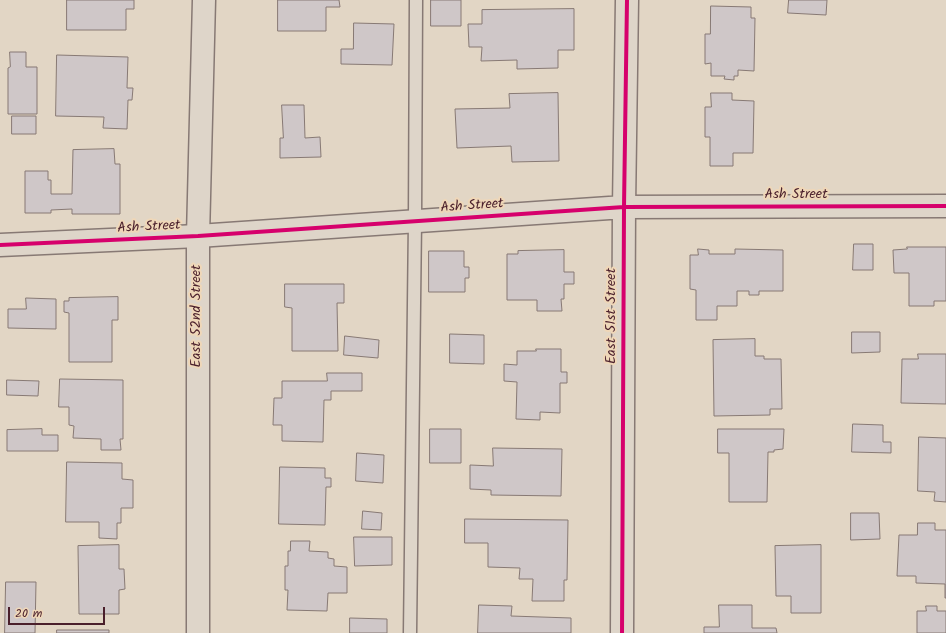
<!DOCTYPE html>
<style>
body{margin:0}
#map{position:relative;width:946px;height:633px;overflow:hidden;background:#e2d6c5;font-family:Kalam,sans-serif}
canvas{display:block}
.scale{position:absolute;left:8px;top:607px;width:97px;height:18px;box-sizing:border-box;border:2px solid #4a1f2b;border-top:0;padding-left:5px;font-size:12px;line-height:14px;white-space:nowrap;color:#4a1f2b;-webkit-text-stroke:3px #efd7b8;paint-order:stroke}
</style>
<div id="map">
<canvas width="946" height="633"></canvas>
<div class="scale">20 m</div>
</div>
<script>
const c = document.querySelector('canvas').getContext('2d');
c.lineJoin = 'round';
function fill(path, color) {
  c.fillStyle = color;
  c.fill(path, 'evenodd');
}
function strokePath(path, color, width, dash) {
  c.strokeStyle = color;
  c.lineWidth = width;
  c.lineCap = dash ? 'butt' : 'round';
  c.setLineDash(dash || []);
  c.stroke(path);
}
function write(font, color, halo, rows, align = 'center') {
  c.font = font + ' Kalam,sans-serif';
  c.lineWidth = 4;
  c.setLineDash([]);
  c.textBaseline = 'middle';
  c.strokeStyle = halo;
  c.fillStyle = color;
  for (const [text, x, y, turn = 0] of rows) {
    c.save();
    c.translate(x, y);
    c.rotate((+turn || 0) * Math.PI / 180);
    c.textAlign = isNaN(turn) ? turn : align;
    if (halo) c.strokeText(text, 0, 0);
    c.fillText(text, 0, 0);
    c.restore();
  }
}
const building = new Path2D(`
 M 67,0 L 134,0 L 134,9 L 126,9 L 126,30 L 67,30 Z
 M 278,0 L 339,0 L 340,7 L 326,7 L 326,31 L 278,31 Z
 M 431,0 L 461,0 L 461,26 L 431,26 Z
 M 789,0 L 827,0 L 826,15 L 788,13 Z
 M 711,6 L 751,7 L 751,18 L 755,18 L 754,71 L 738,70 L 738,76 L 734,76 L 734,80 L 724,79 L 725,76 L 711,76 L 711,63 L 705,64 L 705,34 L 710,34 Z
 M 574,9 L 574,50 L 558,50 L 558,68 L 517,69 L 517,60 L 481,61 L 482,47 L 469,47 L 468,24 L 482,24 L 482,10 Z
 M 354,23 L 394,24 L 392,65 L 341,64 L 341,49 L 353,49 Z
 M 10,52 L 26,52 L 26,67 L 37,67 L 37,114 L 8,114 L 8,68 L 10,67 Z
 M 57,55 L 128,57 L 127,88 L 133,88 L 132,100 L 128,100 L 127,129 L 103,128 L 104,117 L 56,116 Z
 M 558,93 L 559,161 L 512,162 L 511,146 L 457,148 L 455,109 L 510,108 L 509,94 Z
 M 711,93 L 732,93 L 732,100 L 754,101 L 753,153 L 733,153 L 733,166 L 710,166 L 710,137 L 705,137 L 705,107 L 711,107 Z
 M 282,105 L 304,105 L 305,138 L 320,137 L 321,157 L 280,158 L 280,138 L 283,138 Z
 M 12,116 L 36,116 L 36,134 L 12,134 Z
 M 114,149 L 115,164 L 120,164 L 120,214 L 72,214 L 72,209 L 51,210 L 51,213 L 25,213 L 25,171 L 48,171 L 48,180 L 51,180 L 51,194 L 72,194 L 73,150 Z
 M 854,244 L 873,244 L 873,270 L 853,270 Z
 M 907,247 L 946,247 L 946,301 L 934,301 L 934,306 L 909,306 L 909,273 L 894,273 L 893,250 L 907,249 Z
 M 698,249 L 709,250 L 709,254 L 735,254 L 735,249 L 783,250 L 783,291 L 759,291 L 759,295 L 749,295 L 749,291 L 737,291 L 737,306 L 717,306 L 717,320 L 696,320 L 696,290 L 690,289 L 690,255 L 698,255 Z
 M 564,250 L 564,272 L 574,272 L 574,284 L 564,284 L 564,299 L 561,299 L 562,311 L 537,311 L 537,300 L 507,300 L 507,254 L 518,254 L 518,251 Z
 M 429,251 L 464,251 L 464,267 L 469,267 L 469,278 L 465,278 L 465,292 L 429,292 Z
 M 285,284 L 344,284 L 344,303 L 337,303 L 338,351 L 292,351 L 292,308 L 285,307 Z
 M 118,297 L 118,320 L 112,320 L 112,362 L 69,362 L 69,313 L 64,312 L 64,301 L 69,301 L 69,298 Z
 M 26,298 L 56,299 L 56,329 L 8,328 L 8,309 L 26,309 Z
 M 852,332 L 880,332 L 880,352 L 852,353 Z
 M 450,334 L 484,335 L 484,364 L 450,363 Z
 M 345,336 L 379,340 L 378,358 L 344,355 Z
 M 755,339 L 755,356 L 764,356 L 764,359 L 781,359 L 782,409 L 770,409 L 770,415 L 714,416 L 713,340 Z
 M 536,349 L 561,349 L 561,372 L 567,372 L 567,383 L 560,383 L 560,413 L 540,412 L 540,420 L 516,419 L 517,382 L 504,381 L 504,364 L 517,365 L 517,351 L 536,351 Z
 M 918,354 L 946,354 L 946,404 L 901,403 L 902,359 L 918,359 Z
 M 327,373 L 362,373 L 362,391 L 331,391 L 331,400 L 324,400 L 323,442 L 282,441 L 282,425 L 273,425 L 274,398 L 282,398 L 282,381 L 327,381 Z
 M 60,379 L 123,380 L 123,439 L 120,439 L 121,450 L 101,450 L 101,439 L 73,438 L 74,426 L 69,425 L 69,407 L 59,407 Z
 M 7,380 L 39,381 L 38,396 L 7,395 Z
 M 853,424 L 883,425 L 883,442 L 891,442 L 891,453 L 852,452 Z
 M 42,429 L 42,435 L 58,435 L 58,451 L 7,451 L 7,430 Z
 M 430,429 L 461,429 L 461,463 L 430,463 Z
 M 718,429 L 784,429 L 783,449 L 774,450 L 774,452 L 768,452 L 767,502 L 729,502 L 729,453 L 718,453 Z
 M 919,437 L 946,438 L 946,502 L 934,501 L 935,492 L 918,491 Z
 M 493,448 L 562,449 L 561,496 L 491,495 L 491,490 L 470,489 L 470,465 L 493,466 Z
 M 357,453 L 384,455 L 383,483 L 356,481 Z
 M 67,462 L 122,463 L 122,479 L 133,480 L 133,508 L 121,508 L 121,523 L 117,523 L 117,539 L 99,538 L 99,522 L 66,522 Z
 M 280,467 L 325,468 L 325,478 L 331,478 L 331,487 L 326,487 L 325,525 L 279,524 Z
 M 363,511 L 382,513 L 381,530 L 362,529 Z
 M 851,513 L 879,513 L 880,539 L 851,540 Z
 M 465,519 L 568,520 L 567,580 L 564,580 L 564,601 L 532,601 L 533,579 L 519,579 L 520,568 L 488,567 L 488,543 L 465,543 Z
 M 918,523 L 935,523 L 935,530 L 946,530 L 946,598 L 945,598 L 945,584 L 916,583 L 916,576 L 897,576 L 899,535 L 917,535 Z
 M 354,537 L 392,537 L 392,565 L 355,566 Z
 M 291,541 L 310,541 L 309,551 L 328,552 L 328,558 L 334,559 L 334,566 L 347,567 L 347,593 L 328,593 L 327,611 L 287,610 L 288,590 L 285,590 L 285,566 L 288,566 L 288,551 L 290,551 Z
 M 119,545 L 119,569 L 124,569 L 125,589 L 119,590 L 119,614 L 79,614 L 78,546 Z
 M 821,545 L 821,613 L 791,613 L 791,596 L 776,596 L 775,546 Z
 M 6,582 L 36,582 L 35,633 L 5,633 Z
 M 479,605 L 512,606 L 511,616 L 571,618 L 571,633 L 478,633 Z
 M 719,605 L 752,605 L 752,628 L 776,628 L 777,633 L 704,633 L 704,627 L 719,627 Z
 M 926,606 L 937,606 L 937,611 L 946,611 L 946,633 L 917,633 L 917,611 L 926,611 Z
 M 350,618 L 387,619 L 387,633 L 350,633 Z
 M 57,630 L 109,630 L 109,633 L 57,633 Z`);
fill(building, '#cfc7c8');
strokePath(building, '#877974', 1);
const service = new Path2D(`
 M 410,633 L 415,221 L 416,0`);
const minor = new Path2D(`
 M 0,245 L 198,236 L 624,207 L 946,206
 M 622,633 L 624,207 L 627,0`);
const secondary = new Path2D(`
 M 198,633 L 198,236 L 204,0`);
strokePath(service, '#877974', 15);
strokePath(minor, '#877974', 25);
strokePath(secondary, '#877974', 25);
strokePath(service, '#ded5c9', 12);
strokePath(minor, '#ded5c9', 22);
strokePath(secondary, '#ded5c9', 22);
strokePath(new Path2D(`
 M 0,245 L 198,236 L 624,207 L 946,206
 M 622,633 L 624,207 L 627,0`), '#d6006c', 4);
write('14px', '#4a1f2b', '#efd7b8', [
 ["Ash Street",796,196],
 ["Ash Street",472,207,-4],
 ["Ash Street",149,228,-3],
 ["East 52nd Street",198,316,-90],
 ["East 51st Street",613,316,-90]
]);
</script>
